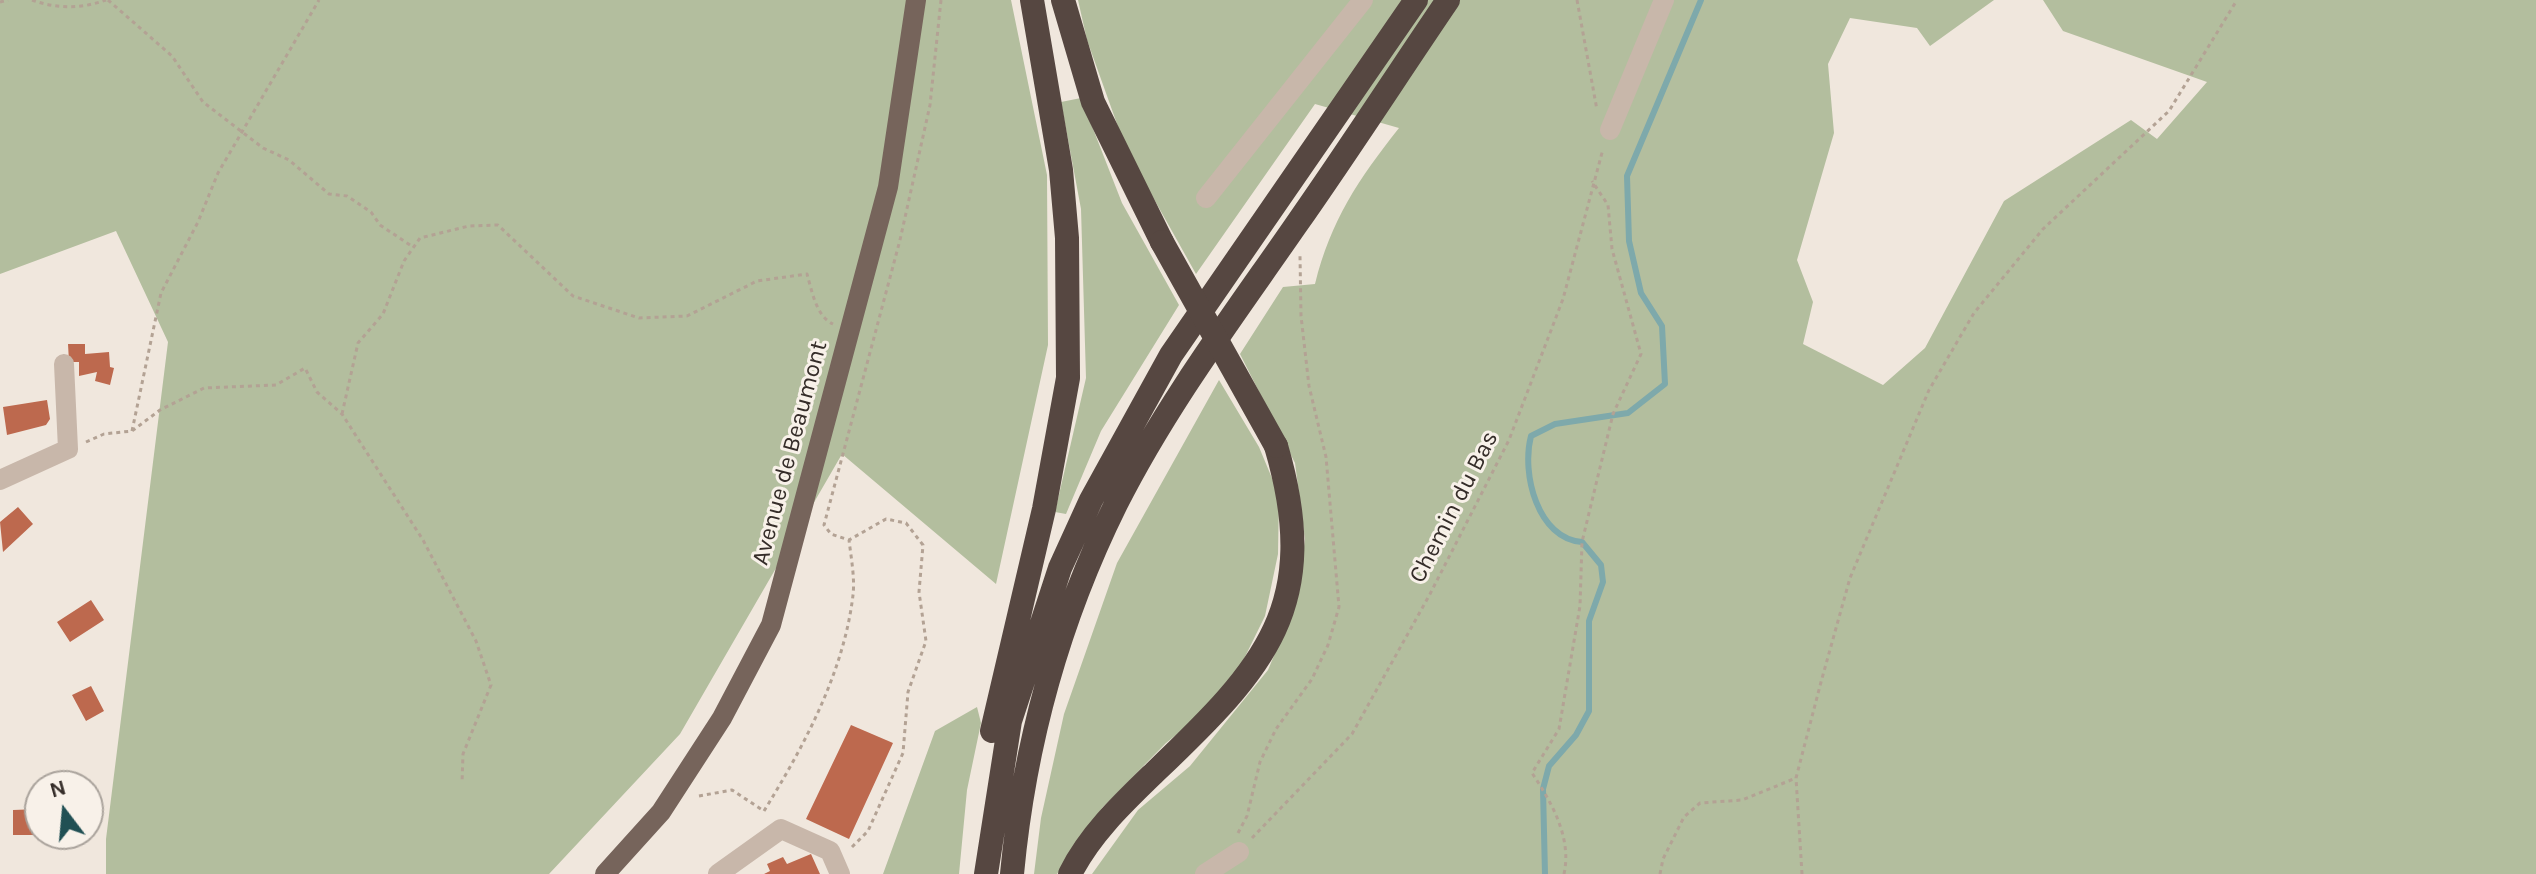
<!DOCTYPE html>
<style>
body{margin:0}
#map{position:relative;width:2536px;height:874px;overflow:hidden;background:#f0e7dd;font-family:Karla,sans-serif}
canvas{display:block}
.north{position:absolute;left:24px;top:770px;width:80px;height:80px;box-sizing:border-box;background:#f8f1e9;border:2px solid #aaa39c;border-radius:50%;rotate:344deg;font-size:22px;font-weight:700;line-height:32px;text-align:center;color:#352d29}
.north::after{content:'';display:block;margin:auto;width:28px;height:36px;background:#215054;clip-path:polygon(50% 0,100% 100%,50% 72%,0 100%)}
</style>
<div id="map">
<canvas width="2536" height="874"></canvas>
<div class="north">N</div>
</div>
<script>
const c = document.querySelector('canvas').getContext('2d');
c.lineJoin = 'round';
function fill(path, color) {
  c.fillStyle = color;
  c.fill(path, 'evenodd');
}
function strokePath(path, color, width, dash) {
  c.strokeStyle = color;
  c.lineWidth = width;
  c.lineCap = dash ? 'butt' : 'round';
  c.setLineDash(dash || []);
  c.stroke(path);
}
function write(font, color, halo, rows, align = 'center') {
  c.font = font + ' Karla,sans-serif';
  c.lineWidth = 6;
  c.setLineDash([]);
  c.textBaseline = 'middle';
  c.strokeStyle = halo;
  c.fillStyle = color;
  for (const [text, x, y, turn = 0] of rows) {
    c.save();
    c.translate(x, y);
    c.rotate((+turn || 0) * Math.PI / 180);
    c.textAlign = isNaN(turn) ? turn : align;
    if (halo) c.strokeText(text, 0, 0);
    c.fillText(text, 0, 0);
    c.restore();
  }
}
fill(new Path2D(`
 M 0,0 L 1011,0 L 1047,175 L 1048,345 L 996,584 L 842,454 L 680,734 L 549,874 L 106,874 L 106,839 L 168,342 L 116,231 L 0,274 Z
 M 1078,0 L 1994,0 L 1930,46 L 1917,28 L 1850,18 L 1828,64 L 1834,133 L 1797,260 L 1813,302 L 1803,344 L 1883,385 L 1925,348 L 2004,201 L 2131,120 L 2157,139 L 2207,82 L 2063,31 L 2043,0 L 2536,0 L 2536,874 L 1092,874 L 1138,810 L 1190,766 L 1268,670 L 1297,601 L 1305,539 L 1295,463 L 1240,354 L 1283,287 L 1315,284 C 1331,220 1358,180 1399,128 L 1315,104 L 1196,274 L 1126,149 L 1087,40 Z
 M 1081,98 L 1122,203 L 1179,305 L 1101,431 L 1066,514 L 1055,512 L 1086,378 L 1081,209 L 1061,102 Z
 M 1219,380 L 1259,447 L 1279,495 L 1278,554 L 1265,616 L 1240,667 L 1202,714 L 1166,743 L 1102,808 L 1057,874 L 1034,874 L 1041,818 L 1064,714 L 1117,563 Z
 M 977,707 L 981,723 L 967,790 L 959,874 L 883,874 L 935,731 Z`), '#b3be9e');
strokePath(new Path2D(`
 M 1545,874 L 1543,789 L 1549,766 L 1576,735 L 1589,711 L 1589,621 L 1603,582 L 1601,565 L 1582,542 C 1538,539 1521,474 1531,436 L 1555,424 L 1628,413 L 1665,384 L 1662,326 L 1641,293 L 1629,241 L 1627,176 L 1701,0`), '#7ea9ab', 6);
fill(new Path2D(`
 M 68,344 L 85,344 L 85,354 L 109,352 L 110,367 L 114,368 L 110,385 L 95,381 L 97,372 L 79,376 L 79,362 L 69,362 Z
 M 47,400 L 50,419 L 46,425 L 7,435 L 3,407 Z
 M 18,507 L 33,524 L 3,552 L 0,522 Z
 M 91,600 L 104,620 L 70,642 L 57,622 Z
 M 91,686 L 104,711 L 86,721 L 72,695 Z
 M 851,725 L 893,743 L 849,839 L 806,819 Z
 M 40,809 L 40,835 L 13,835 L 13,810 Z
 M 811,854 L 820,874 L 764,874 L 770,871 L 767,864 L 783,857 L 787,864 Z`), '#bd694e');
strokePath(new Path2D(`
 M 32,0 C 57,9 81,9 106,0
 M 108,0 L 172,56 L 203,102 L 263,148 L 289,160 L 329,194 L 347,196 L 371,212 L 380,225 L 413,247
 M 1577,0 L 1597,110
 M 0,2 L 8,0
 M 342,414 L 358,343 L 383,314 L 404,261 L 420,238 L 469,226 L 498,225 L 573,296 L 639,318 L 687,316 L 757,281 L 807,274 C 812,291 816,316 833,324
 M 132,431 L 161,293 L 198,222 L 218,173 L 319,0
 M 86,442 L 104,434 L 132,431 L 160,410 L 204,388 L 276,385 L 305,368 L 317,392 L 342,414 L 423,540 L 476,641 L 491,685 L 463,754 L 462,783
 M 699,796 L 732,790 L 764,811
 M 764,811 C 804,746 844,672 853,595 C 855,578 851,557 849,540
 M 1238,833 L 1247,816 L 1260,762 L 1276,729 L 1312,679 L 1328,645 L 1339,607 L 1326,457 L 1309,386 L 1301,316 L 1300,256
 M 1252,838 L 1352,734 L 1430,594 L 1509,440 L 1563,299 L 1603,149
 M 852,847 L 868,831 L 903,753 L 908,692 L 926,641 L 919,592 L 923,545 L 906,523 L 886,519 L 849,540 L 831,534 L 824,525 L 900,240 L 930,105 L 941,0
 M 1564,874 C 1572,838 1552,803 1532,773 L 1559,729 L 1580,606 L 1582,542 L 1613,414 L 1641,354 L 1612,249 L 1608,205 L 1592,181
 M 1660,874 L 1663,859 L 1684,817 L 1700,803 L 1742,800 L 1796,778
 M 1802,874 L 1796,778 L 1821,682 L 1850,578 L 1929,390 L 1974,313 L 2043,229 L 2169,111 L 2237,0`), '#b3a294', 3, [4, 4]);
strokePath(new Path2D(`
 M 1610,130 L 1664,0
 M 1206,198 L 1363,0
 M 0,480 L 68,449 L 64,364
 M 718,874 L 781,829 L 830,851 L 840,874
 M 1205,874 L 1239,852`), '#c8b7aa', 20);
strokePath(new Path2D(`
 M 605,874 L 661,812 L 722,718 L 771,625 L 888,187 L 916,0`), '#76645b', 20);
strokePath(new Path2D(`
 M 1063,0 L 1093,102 L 1162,242
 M 992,731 L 1044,509 L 1068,378 L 1067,238 L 1061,170 L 1032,0
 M 986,874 L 1010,721 L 1060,568 L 1091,500 L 1171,355 L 1416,0
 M 1012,874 C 1024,746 1059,619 1116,504 C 1166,405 1233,316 1296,225 C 1348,151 1397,75 1448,0
 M 1070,874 C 1090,834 1123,803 1155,772 C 1265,667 1323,606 1276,446`), '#564741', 24);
strokePath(new Path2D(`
 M 1162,242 L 1276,446`), '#564741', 24);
write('24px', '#352d29', '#f8f1e9', [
 ["Avenue de Beaumont",790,453,-75],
 ["Chemin du Bas",1454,507,-63]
]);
</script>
